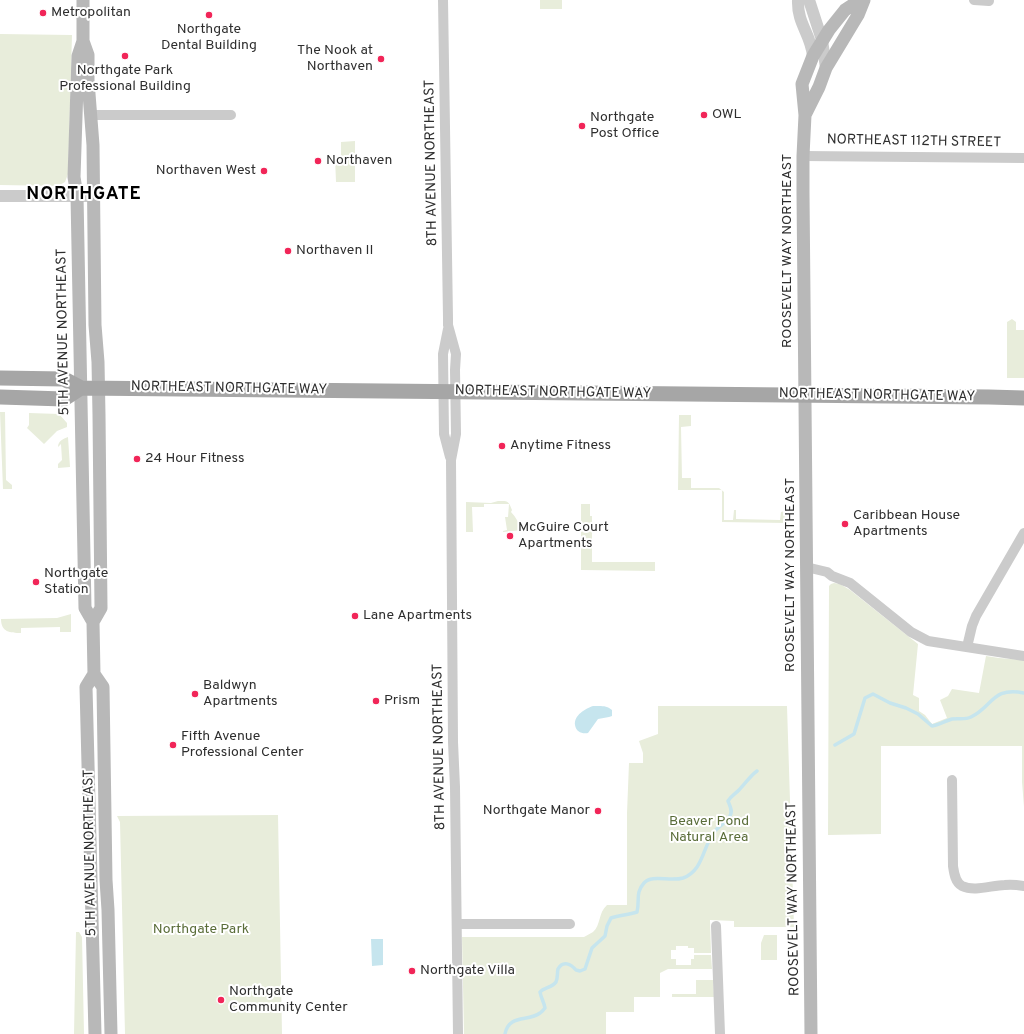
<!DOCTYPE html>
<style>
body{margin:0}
canvas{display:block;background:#fff}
</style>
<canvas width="1024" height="1034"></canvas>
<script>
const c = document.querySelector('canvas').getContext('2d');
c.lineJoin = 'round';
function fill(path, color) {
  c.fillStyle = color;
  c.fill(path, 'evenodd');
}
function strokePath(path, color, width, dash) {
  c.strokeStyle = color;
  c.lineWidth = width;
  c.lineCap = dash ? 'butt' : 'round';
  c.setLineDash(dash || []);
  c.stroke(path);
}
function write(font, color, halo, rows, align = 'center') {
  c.font = font + ' Overpass,sans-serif';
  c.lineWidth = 4;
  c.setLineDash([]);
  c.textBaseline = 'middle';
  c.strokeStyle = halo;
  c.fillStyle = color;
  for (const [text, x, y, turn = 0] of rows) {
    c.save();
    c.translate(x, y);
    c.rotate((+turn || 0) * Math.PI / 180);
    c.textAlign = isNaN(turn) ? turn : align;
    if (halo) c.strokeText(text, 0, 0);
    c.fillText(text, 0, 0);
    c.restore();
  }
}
fill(new Path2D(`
 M 540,0 L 562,0 L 562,9 L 540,9 Z
 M 0,34 L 72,35 L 68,174 L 65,182 L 58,186 L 0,185 Z
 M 355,141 L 355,182 L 336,182 L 335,157 L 341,156 L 341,142 Z
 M 1012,319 L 1016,322 L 1016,330 L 1024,330 L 1024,378 L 1007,378 L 1007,322 Z
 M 0,412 L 5,412 L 6,480 L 12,485 L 12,489 L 3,489 Z
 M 29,413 L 59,414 L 67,423 L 67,427 L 57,431 L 44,444 L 27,428 L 29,425 Z
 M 679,415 L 691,415 L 691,426 L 681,427 L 682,478 L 691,478 L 691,488 L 719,488 L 724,492 L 724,520 L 733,520 L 734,510 L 736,510 L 736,519 L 780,520 L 781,512 L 785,511 L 786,523 L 722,522 L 722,490 L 678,490 Z
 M 68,437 L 70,467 L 58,468 L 58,464 L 62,460 L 61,444 L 58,447 C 58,441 63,439 68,437 Z
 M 498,501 C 508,501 508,500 512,510 L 511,512 C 516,517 519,524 523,530 L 503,532 L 503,531 L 507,530 L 505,517 L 508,517 L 509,504 L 484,504 L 484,507 L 472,507 L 473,532 L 466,532 L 466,502 L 491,503 Z
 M 581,504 L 590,504 L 590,516 L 592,516 L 592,562 L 655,562 L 655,571 L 581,570 Z
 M 834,583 L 840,584 L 850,590 L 918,644 L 913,695 L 919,698 L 919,711 L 925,715 L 932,724 L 947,718 L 940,700 L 948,696 L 952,689 L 979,693 L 986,656 L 999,658 L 1024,660 L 1024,807 L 1022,782 L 1022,746 L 881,746 L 881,834 L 828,835 L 829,586 L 831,584 Z
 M 71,614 L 71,632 L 60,632 L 60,627 L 21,628 L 21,633 C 10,633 1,632 1,619 L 57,618 Z
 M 658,706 L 787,706 L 794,927 L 734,927 L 734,921 L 710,920 L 711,953 L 694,953 L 694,948 L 688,948 L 688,946 L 676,946 L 676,950 L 671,950 L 671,959 L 676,959 L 676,965 L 691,965 L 691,959 L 694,959 L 694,955 L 711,955 L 712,969 L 668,969 L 660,973 L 660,997 L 634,997 L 634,1012 L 606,1012 L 606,1034 L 464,1034 L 462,937 L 584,937 C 587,935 590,934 593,932 C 601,925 598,913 607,905 L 627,905 L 627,813 L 629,763 L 643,763 L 643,753 L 639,741 L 658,734 Z
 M 278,815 L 282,1034 L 125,1034 L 120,822 L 117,816 Z
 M 76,932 L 79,932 L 82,937 L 84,1034 L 74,1034 Z
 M 764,935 L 777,935 L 777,960 L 761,960 L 761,943 Z
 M 696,980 L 713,980 L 714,997 L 672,997 L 672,994 L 696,994 Z`), '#e8eddb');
fill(new Path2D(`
 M 593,706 C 600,706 607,705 612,710 L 612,716 L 609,717 L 598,719 L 588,733 C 582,734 576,732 575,725 C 574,715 585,709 593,706 Z
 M 371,939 L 383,939 L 383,965 L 372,966 Z`), '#c6e5ee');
strokePath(new Path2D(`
 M 835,745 L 854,734 L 865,698 L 873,694 L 890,703 L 906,708 L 918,714 L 932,726 C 939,725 945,721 952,719 C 958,718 965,720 971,717 C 992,707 993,686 1024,693
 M 505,1034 C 509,1014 528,1022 540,1013 C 542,1012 543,1010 545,1008 C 544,1002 541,998 540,992 C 544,987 552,988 556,982 C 558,978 557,973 558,969 C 563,960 571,964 576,970 L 580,971 L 585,969 L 592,948 L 605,936 L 607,926 L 611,918 C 620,915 628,915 637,912 C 640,900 635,893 644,883 C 652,874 670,882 683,878 C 704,870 702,847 715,831 C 719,826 727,822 730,816 C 733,811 730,806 728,801 C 731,796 735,794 739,790 C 745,784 750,776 757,771`), '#c6e5ee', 3.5);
strokePath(new Path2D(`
 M 443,0 L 448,318 L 448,325 L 456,354 L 455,370 L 456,434 L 451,460 L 453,742 L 455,787 L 458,1034
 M 974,0 L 989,1
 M 91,115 L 231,115
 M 803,156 L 1024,158
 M 448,329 L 443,354 L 444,434 L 450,457
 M 806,567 L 827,572 L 832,576 L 850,583 L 911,632 L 928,641 L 1024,656
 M 967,647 L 972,626 L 976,616 L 1024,533
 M 952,780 L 953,866 C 954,873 955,882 962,886 C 975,892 992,885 1005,885 C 1012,884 1018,885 1024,886
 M 457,924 L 570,924
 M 716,926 L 720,1034`), '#cbcbcb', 10);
strokePath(new Path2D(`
 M 798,0 C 797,24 811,34 813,56
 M 809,0 L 822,40 L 826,68
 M 0,196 L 94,196`), '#cbcbcb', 12);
strokePath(new Path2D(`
 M 83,0 L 83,41 L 78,56 L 74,177 L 77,196 L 85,608 L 93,622
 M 83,41 L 88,55 L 88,81 L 93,145 L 95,325 L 98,362 L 99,415 L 101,608 L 93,622 L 94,674 L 103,687 L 106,880 L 108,910 L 111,1034
 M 805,115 L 819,87 L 826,68 L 858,15 L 864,0
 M 94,674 L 86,687 L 95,1034
 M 811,1034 L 803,193 L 803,156 L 805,115 L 802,84 L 813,56 L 829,30 L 845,10 L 860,0`), '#b8b8b8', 13);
strokePath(new Path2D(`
 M 0,378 L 64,379 L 81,388 L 989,397 L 1024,398
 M 0,397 L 64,399 L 81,388`), '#a6a6a6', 15);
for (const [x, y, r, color] of [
 [43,13,4,"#f12558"],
 [209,15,4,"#f12558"],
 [125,56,4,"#f12558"],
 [381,59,4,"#f12558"],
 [704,115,4,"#f12558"],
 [582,126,4,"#f12558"],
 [318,161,4,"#f12558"],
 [264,171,4,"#f12558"],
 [288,251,4,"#f12558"],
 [502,446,4,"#f12558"],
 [137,459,4,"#f12558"],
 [845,524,4,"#f12558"],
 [510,536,4,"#f12558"],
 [36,582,4,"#f12558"],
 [355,616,4,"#f12558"],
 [195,694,4,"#f12558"],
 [376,701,4,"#f12558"],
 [173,745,4,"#f12558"],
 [598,811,4,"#f12558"],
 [412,971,4,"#f12558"],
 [221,1000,4,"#f12558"]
]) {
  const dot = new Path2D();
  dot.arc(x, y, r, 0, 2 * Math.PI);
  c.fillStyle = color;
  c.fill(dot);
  strokePath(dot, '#fff', 1.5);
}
write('14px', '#2e2e2e', '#fff', [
 ["Metropolitan",51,13],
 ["Northgate",209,30,"center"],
 ["Dental Building",209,46,"center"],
 ["The Nook at",373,51,"right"],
 ["Northaven",373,67,"right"],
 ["Northgate Park",125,71,"center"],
 ["Professional Building",125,87,"center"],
 ["OWL",712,115],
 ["Northgate",590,118],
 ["Post Office",590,134],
 ["Northaven",326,161],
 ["Northaven West",256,171,"right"],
 ["Northaven II",296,251],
 ["Anytime Fitness",510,446],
 ["24 Hour Fitness",145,459],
 ["Caribbean House",853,516],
 ["Apartments",853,532],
 ["McGuire Court",518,528],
 ["Apartments",518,544],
 ["Northgate",44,574],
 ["Station",44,590],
 ["Lane Apartments",363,616],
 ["Baldwyn",203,686],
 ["Apartments",203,702],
 ["Prism",384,701],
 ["Fifth Avenue",181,737],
 ["Professional Center",181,753],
 ["Northgate Manor",590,811,"right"],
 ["Northgate Villa",420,971],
 ["Northgate",229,992],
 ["Community Center",229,1008]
], 'left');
write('14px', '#2e2e2e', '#fff', [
 ["NORTHEAST 112TH STREET",914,142,1],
 ["8TH AVENUE NORTHEAST",432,163,-91],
 ["ROOSEVELT WAY NORTHEAST",788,251,-90],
 ["5TH AVENUE NORTHEAST",64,332,-91],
 ["NORTHEAST NORTHGATE WAY",229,389,1],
 ["NORTHEAST NORTHGATE WAY",553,393,1],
 ["NORTHEAST NORTHGATE WAY",877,396,1],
 ["ROOSEVELT WAY NORTHEAST",791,575,-90],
 ["8TH AVENUE NORTHEAST",440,747,-91],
 ["5TH AVENUE NORTHEAST",91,853,-91],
 ["ROOSEVELT WAY NORTHEAST",794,899,-91]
]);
write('14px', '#5a6d39', '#fff', [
 ["Beaver Pond",709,822],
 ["Natural Area",709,838],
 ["Northgate Park",201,930]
]);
c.letterSpacing = '1px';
write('bold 18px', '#000', '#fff', [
 ["NORTHGATE",84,195]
]);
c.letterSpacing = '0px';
</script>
